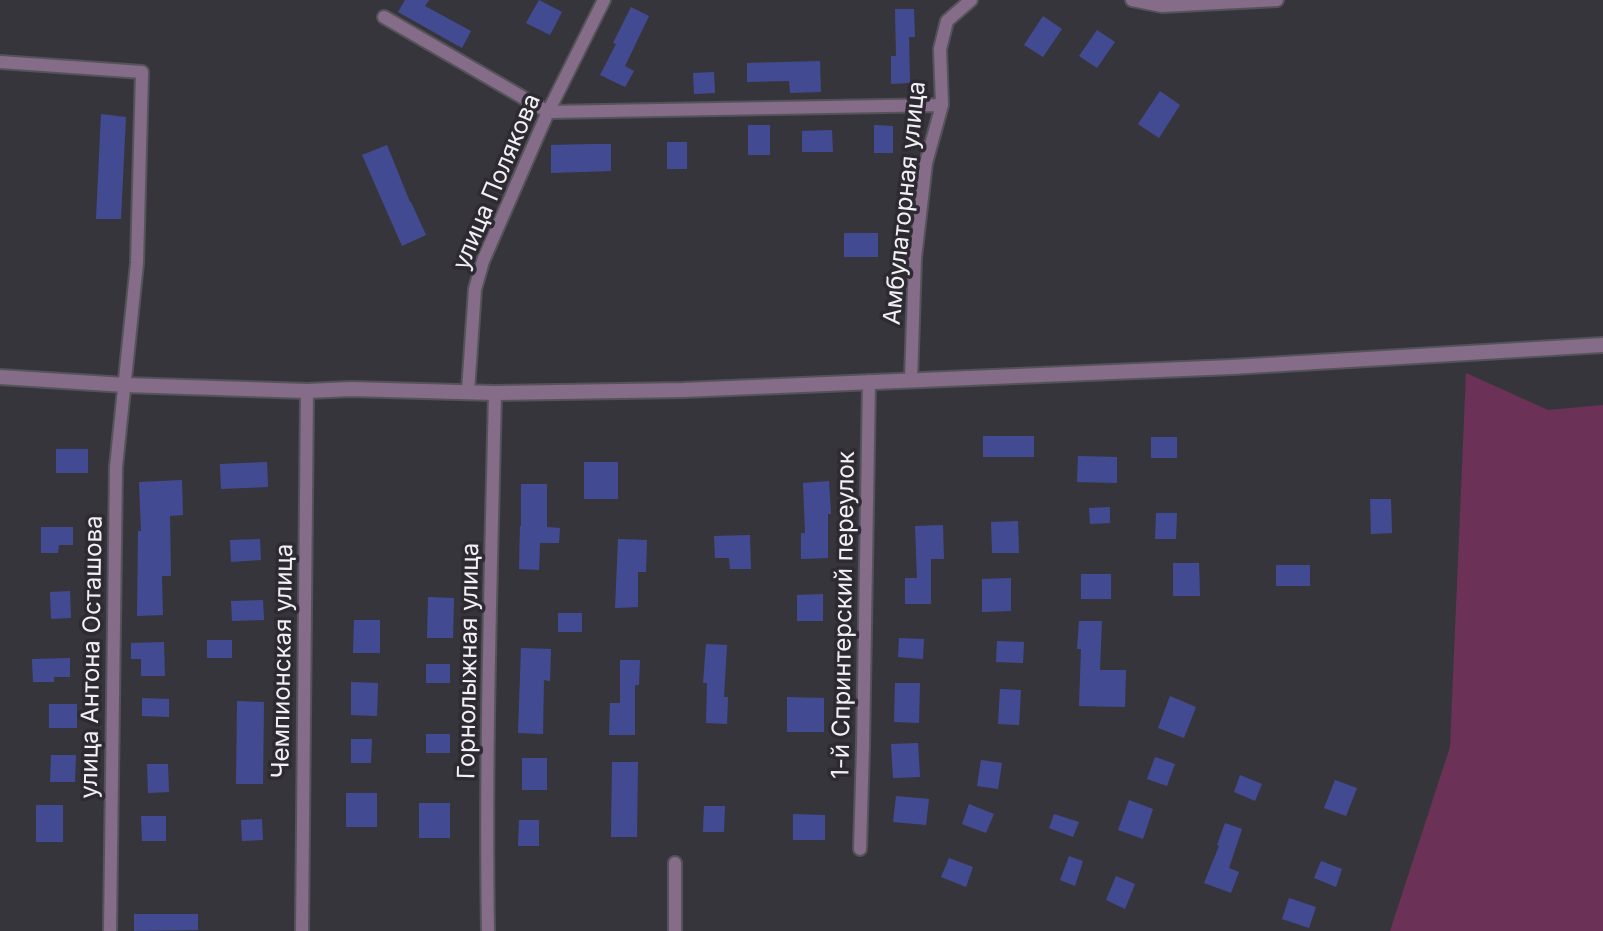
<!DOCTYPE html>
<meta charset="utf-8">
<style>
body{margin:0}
canvas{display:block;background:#37353c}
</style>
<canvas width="1603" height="931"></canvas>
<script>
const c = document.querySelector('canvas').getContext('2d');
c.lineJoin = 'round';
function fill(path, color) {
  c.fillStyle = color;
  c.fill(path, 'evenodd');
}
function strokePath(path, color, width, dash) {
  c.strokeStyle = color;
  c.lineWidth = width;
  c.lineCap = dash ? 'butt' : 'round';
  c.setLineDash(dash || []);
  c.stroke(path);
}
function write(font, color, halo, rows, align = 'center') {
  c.font = font + ' Inter,sans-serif';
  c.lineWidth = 7;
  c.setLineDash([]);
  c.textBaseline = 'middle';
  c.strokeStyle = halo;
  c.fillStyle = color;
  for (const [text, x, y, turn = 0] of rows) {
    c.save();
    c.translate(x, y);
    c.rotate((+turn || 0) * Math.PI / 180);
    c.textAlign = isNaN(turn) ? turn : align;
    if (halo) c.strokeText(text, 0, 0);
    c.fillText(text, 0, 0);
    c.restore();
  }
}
fill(new Path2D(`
 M 1466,373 L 1548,410 L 1603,405 L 1603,931 L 1390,931 L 1450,747 Z`), '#6c3156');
fill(new Path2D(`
 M 405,0 L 429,0 L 425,6 L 471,31 L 462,48 L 398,12 Z
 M 539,0 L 562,12 L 550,35 L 526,23 Z
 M 631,7 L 649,16 L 625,66 L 634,71 L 625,87 L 600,75 L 616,44 L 613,43 Z
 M 895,9 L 914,9 L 915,37 L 909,37 L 910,83 L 891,84 L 891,56 L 896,56 Z
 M 1043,16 L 1062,29 L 1043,57 L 1024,45 Z
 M 1097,30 L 1115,42 L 1097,68 L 1079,56 Z
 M 820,61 L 821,92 L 790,93 L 789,81 L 747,82 L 747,63 Z
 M 714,72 L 715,93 L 694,94 L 693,73 Z
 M 1160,91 L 1180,105 L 1159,138 L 1138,124 Z
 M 101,114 L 126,117 L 121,219 L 96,219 Z
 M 748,125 L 770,125 L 770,155 L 748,155 Z
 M 874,125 L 893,126 L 893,153 L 874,153 Z
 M 832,130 L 833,152 L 802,152 L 802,131 Z
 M 667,142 L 687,142 L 687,169 L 667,169 Z
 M 592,144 L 611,144 L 611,171 L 551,173 L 551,145 Z
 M 387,145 L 410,202 L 411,202 L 426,235 L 402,246 L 362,155 Z
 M 844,233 L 878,233 L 878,257 L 844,257 Z
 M 983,436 L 1034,436 L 1034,457 L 983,457 Z
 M 1151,437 L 1177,437 L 1177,458 L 1151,458 Z
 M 56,449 L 88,449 L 88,473 L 56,473 Z
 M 1078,456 L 1117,457 L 1117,483 L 1077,482 Z
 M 267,462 L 268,487 L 221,489 L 220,464 Z
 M 584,462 L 618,462 L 618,499 L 584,499 Z
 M 182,480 L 183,515 L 170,516 L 171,576 L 162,576 L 163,615 L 137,616 L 138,531 L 141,531 L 139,482 Z
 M 829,481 L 831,514 L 828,514 L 828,558 L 801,559 L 801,533 L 805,533 L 803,483 Z
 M 521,484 L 547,484 L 547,527 L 560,528 L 559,543 L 540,543 L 539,570 L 519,569 L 520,526 L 521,526 Z
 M 1370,499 L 1391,499 L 1392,533 L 1371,534 Z
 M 1110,507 L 1110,523 L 1090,524 L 1089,508 Z
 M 1156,513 L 1177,513 L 1176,539 L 1155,539 Z
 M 1018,521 L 1019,553 L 992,553 L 991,522 Z
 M 943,525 L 944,559 L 931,559 L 931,604 L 905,604 L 905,578 L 917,578 L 915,526 Z
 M 41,527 L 73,527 L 73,545 L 59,545 L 58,553 L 41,553 Z
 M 750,535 L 751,569 L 730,569 L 729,558 L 715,558 L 714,536 Z
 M 260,539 L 261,560 L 231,562 L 230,540 Z
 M 618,539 L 647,540 L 646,572 L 638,572 L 638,607 L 615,608 Z
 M 1173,563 L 1199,563 L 1200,596 L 1173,596 Z
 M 1276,565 L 1310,565 L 1310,586 L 1276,586 Z
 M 1081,574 L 1111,574 L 1111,599 L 1081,599 Z
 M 1011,578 L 1011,611 L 982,612 L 982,579 Z
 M 70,591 L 71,618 L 51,619 L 50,592 Z
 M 823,594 L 823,621 L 797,621 L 797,595 Z
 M 428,597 L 454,598 L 453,638 L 427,638 Z
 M 263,600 L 264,620 L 232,621 L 231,601 Z
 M 558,613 L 582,613 L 582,632 L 558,632 Z
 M 354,620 L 380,620 L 380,653 L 353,653 Z
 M 1079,621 L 1102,621 L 1100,670 L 1126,670 L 1125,707 L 1079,706 L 1081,649 L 1077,649 Z
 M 899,638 L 924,639 L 923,659 L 898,657 Z
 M 207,640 L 232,640 L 232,658 L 207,658 Z
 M 997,641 L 1024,642 L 1023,663 L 996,662 Z
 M 164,642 L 165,676 L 141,676 L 141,659 L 131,659 L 131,643 Z
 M 706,644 L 727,645 L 724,697 L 728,697 L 727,724 L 706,723 L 707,683 L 703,683 Z
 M 521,648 L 551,649 L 550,681 L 544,680 L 543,734 L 518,733 Z
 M 70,658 L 70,677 L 54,677 L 54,682 L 33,682 L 32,659 Z
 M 620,660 L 640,660 L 639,685 L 635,685 L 635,735 L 609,735 L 610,703 L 620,703 Z
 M 426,664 L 450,664 L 450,683 L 426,683 Z
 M 351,682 L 378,683 L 377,716 L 351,715 Z
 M 895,683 L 920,683 L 919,723 L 894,722 Z
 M 1000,689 L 1021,690 L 1019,725 L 998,724 Z
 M 1170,696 L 1196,707 L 1184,738 L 1158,728 Z
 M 787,697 L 824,698 L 824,732 L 787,732 Z
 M 142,698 L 169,699 L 169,717 L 142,716 Z
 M 237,701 L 264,702 L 263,784 L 236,784 Z
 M 49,704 L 77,704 L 77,728 L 49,728 Z
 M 426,734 L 450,734 L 450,753 L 426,753 Z
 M 351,739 L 372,739 L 371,763 L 351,763 Z
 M 918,743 L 920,777 L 893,778 L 891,744 Z
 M 51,755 L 76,755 L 75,782 L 50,782 Z
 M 1155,757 L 1175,764 L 1167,786 L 1147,779 Z
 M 522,758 L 547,758 L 547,790 L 522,790 Z
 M 981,760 L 1002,763 L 998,789 L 977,786 Z
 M 612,762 L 638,762 L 637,837 L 611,837 Z
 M 147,764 L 168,764 L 169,792 L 148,793 Z
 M 1240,775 L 1262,784 L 1255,801 L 1234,792 Z
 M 1335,780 L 1357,788 L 1346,816 L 1324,808 Z
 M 346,793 L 377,793 L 377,827 L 346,827 Z
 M 896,796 L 929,799 L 926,825 L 893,822 Z
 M 1129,800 L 1153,809 L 1143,839 L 1118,830 Z
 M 419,803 L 450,803 L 450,838 L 419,838 Z
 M 969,804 L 994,814 L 986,833 L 962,824 Z
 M 36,805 L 63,805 L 63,842 L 36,842 Z
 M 704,806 L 725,806 L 724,832 L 703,832 Z
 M 793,814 L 825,815 L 825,840 L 793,840 Z
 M 1054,814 L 1079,822 L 1073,837 L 1049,828 Z
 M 141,816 L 166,816 L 166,841 L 142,841 Z
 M 262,819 L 263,840 L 242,841 L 241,820 Z
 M 519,820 L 539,820 L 539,846 L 518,846 Z
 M 1225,823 L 1242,829 L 1229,868 L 1239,872 L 1231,893 L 1204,883 L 1219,846 L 1217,845 Z
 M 1069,856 L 1083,861 L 1075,886 L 1060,880 Z
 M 949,858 L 973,867 L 966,887 L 941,877 Z
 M 1321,861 L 1342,869 L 1336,887 L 1314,878 Z
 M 1116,876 L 1135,884 L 1125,909 L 1106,900 Z
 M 1289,898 L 1316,907 L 1309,928 L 1282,919 Z
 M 134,914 L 198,914 L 198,930 L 134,931 Z`), '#424b92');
const minor = new Path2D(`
 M 1132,0 L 1162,6 L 1277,0
 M 384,17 L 548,112 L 942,105
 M 0,62 L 142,72 L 137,263 L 116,467 L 110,931
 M 911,380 L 915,258 L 926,163 L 942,105 L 940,49 L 947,21 L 971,0
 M 468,391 L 475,289 L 483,261 L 548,112 L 604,0
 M 860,849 L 863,746 L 869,381
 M 675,863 L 675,931
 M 302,931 L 307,391
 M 488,931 C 485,752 491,572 495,393`);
const tertiary = new Path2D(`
 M 0,377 L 125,385 L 307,391 L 351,389 L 495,393 L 683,390 L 1232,367 L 1603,345`);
strokePath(minor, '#55535a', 16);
strokePath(tertiary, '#55535a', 18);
strokePath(minor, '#856c89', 12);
strokePath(tertiary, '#856c89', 14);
write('24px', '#f1f0f5', '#2d2a32', [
 ["улица Полякова",497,182,-67],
 ["Амбулаторная улица",905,203,-84],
 ["1-й Спринтерский переулок",844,615,-89],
 ["улица Антона Осташова",92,657,-89],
 ["Чемпионская улица",283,661,-89],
 ["Горнолыжная улица",469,661,-89]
]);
</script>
